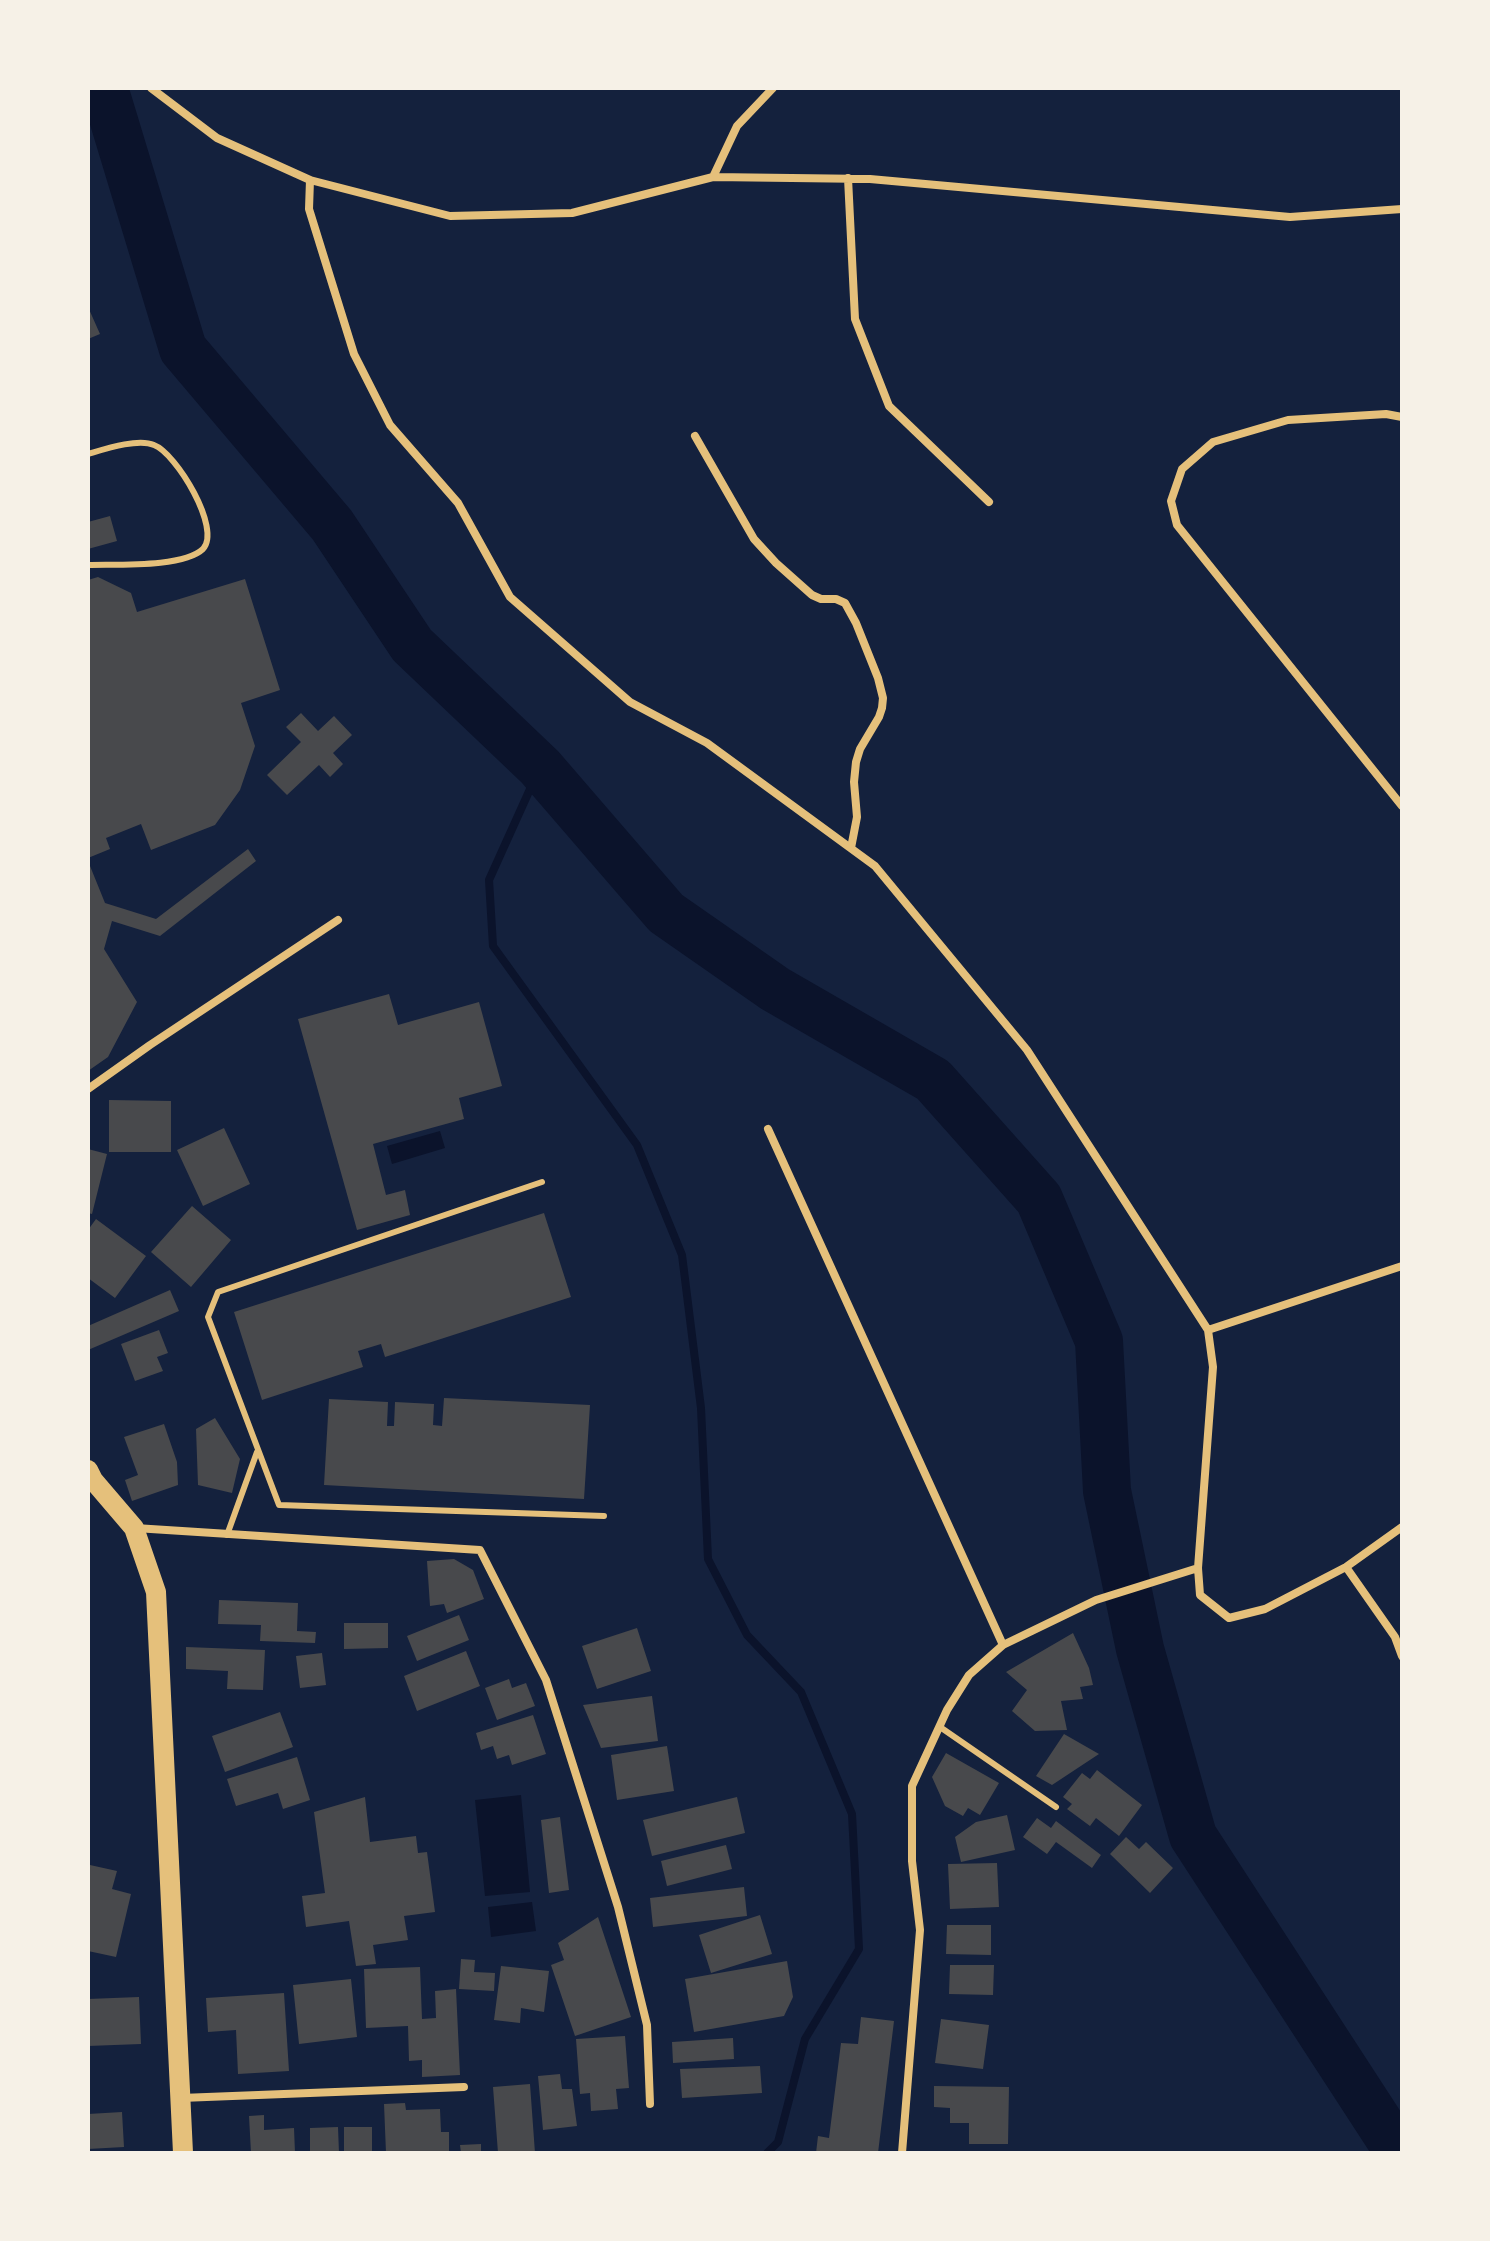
<!DOCTYPE html>
<style>
body{margin:0}
#map{position:relative;width:1490px;height:2241px;overflow:hidden;background:#14213d;font-family:Lato,sans-serif}
canvas{display:block}
.frame{position:absolute;inset:0;border:90px solid #f6f1e7;pointer-events:none}
</style>
<div id="map">
<canvas width="1490" height="2241"></canvas>
<div class="frame"></div>
</div>
<script>
const c = document.querySelector('canvas').getContext('2d');
c.lineJoin = 'round';
function fill(path, color) {
  c.fillStyle = color;
  c.fill(path, 'evenodd');
}
function strokePath(path, color, width, dash) {
  c.strokeStyle = color;
  c.lineWidth = width;
  c.lineCap = dash ? 'butt' : 'round';
  c.setLineDash(dash || []);
  c.stroke(path);
}
fill(new Path2D(`
 M 440,1131 L 445,1148 L 392,1164 L 387,1146 Z
 M 521,1795 L 530,1892 L 485,1896 L 475,1800 Z
 M 532,1902 L 536,1931 L 491,1937 L 488,1907 Z`), '#0b132b');
strokePath(new Path2D(`
 M 540,767 L 489,880 L 493,946 L 637,1145 L 682,1255 L 701,1408 L 708,1559 L 747,1635 L 801,1692 L 852,1814 L 859,1949 L 805,2039 L 778,2142 L 767,2153`), '#0b132b', 8);
strokePath(new Path2D(`
 M 104,88 L 183,349 L 332,525 L 412,645 L 540,767 L 666,913 L 775,989 L 933,1080 L 1039,1199 L 1099,1341 L 1107,1491 L 1140,1649 L 1193,1836 L 1399,2153`), '#0b132b', 48);
fill(new Path2D(`
 M 88,307 L 100,334 L 88,339 Z
 M 110,516 L 117,541 L 88,549 L 88,522 Z
 M 98,577 L 131,593 L 137,612 L 245,579 L 280,690 L 241,703 L 255,746 L 240,790 L 215,825 L 151,850 L 141,824 L 106,838 L 110,849 L 88,858 L 88,580 Z
 M 301,713 L 318,731 L 334,716 L 352,735 L 333,753 L 343,764 L 330,777 L 319,765 L 287,795 L 267,775 L 301,742 L 286,727 Z
 M 248,849 L 256,861 L 160,936 L 112,921 L 104,949 L 137,1002 L 108,1057 L 88,1071 L 88,861 L 105,903 L 156,919 Z
 M 389,994 L 398,1025 L 479,1002 L 502,1086 L 459,1098 L 464,1119 L 373,1144 L 386,1195 L 405,1190 L 410,1215 L 357,1230 L 298,1019 Z
 M 109,1100 L 171,1101 L 171,1152 L 109,1152 Z
 M 224,1128 L 250,1184 L 203,1206 L 177,1150 Z
 M 88,1149 L 107,1154 L 92,1214 L 88,1213 Z
 M 192,1206 L 231,1240 L 191,1287 L 151,1252 Z
 M 544,1213 L 571,1297 L 385,1357 L 381,1344 L 358,1351 L 363,1367 L 262,1400 L 234,1312 Z
 M 96,1219 L 146,1256 L 115,1298 L 88,1278 L 88,1230 Z
 M 170,1290 L 179,1311 L 88,1350 L 88,1326 Z
 M 159,1330 L 168,1353 L 157,1357 L 163,1371 L 135,1381 L 121,1344 Z
 M 444,1398 L 590,1405 L 584,1499 L 324,1485 L 329,1399 L 388,1402 L 387,1426 L 394,1426 L 395,1402 L 434,1404 L 433,1425 L 442,1426 Z
 M 215,1418 L 240,1459 L 232,1493 L 198,1485 L 196,1429 Z
 M 164,1424 L 177,1462 L 178,1485 L 132,1501 L 125,1480 L 138,1475 L 124,1437 Z
 M 454,1559 L 473,1570 L 484,1599 L 447,1613 L 444,1604 L 430,1606 L 427,1561 Z
 M 219,1600 L 298,1603 L 297,1631 L 316,1632 L 315,1643 L 260,1641 L 261,1625 L 218,1624 Z
 M 459,1615 L 469,1640 L 417,1661 L 407,1636 Z
 M 344,1623 L 388,1623 L 388,1648 L 344,1649 Z
 M 637,1628 L 651,1671 L 597,1689 L 582,1646 Z
 M 1073,1633 L 1089,1668 L 1093,1685 L 1080,1687 L 1083,1699 L 1061,1701 L 1067,1730 L 1035,1731 L 1012,1711 L 1027,1690 L 1006,1672 Z
 M 186,1647 L 265,1650 L 263,1690 L 227,1689 L 228,1671 L 186,1669 Z
 M 466,1651 L 480,1686 L 417,1711 L 404,1676 Z
 M 322,1653 L 326,1685 L 300,1688 L 296,1656 Z
 M 509,1679 L 512,1688 L 526,1683 L 535,1706 L 497,1720 L 485,1688 Z
 M 652,1696 L 658,1741 L 601,1748 L 583,1705 Z
 M 280,1712 L 293,1747 L 225,1772 L 212,1736 Z
 M 533,1715 L 546,1754 L 512,1765 L 509,1755 L 497,1759 L 493,1746 L 481,1750 L 476,1733 Z
 M 1064,1734 L 1099,1754 L 1052,1785 L 1036,1776 Z
 M 667,1746 L 674,1791 L 617,1800 L 611,1755 Z
 M 946,1753 L 999,1783 L 980,1815 L 968,1808 L 963,1816 L 945,1806 L 932,1777 Z
 M 297,1757 L 310,1800 L 283,1809 L 278,1793 L 236,1806 L 227,1779 Z
 M 1097,1770 L 1142,1805 L 1119,1836 L 1096,1818 L 1090,1826 L 1067,1809 L 1072,1804 L 1063,1797 L 1082,1773 L 1090,1779 Z
 M 365,1797 L 370,1842 L 416,1836 L 418,1853 L 427,1852 L 435,1912 L 404,1916 L 408,1940 L 373,1945 L 376,1964 L 356,1966 L 349,1921 L 306,1927 L 302,1896 L 325,1893 L 314,1812 Z
 M 737,1797 L 745,1833 L 652,1856 L 643,1820 Z
 M 1007,1815 L 1015,1850 L 961,1862 L 955,1837 L 976,1822 Z
 M 560,1817 L 569,1890 L 549,1893 L 541,1820 Z
 M 1037,1818 L 1051,1828 L 1056,1821 L 1101,1855 L 1092,1868 L 1056,1842 L 1047,1854 L 1023,1837 Z
 M 1126,1837 L 1139,1849 L 1146,1842 L 1173,1868 L 1150,1893 L 1110,1854 Z
 M 726,1845 L 732,1869 L 667,1886 L 661,1861 Z
 M 997,1863 L 999,1907 L 950,1909 L 948,1864 Z
 M 90,1865 L 117,1871 L 112,1889 L 131,1894 L 116,1957 L 88,1951 L 88,1874 Z
 M 744,1887 L 747,1916 L 653,1927 L 650,1898 Z
 M 760,1915 L 772,1954 L 711,1973 L 699,1935 Z
 M 598,1917 L 631,2017 L 575,2036 L 551,1965 L 564,1960 L 558,1943 Z
 M 947,1925 L 991,1925 L 991,1955 L 946,1954 Z
 M 461,1959 L 475,1960 L 474,1972 L 495,1973 L 494,1991 L 459,1989 Z
 M 787,1961 L 793,1997 L 784,2016 L 694,2032 L 685,1979 Z
 M 950,1965 L 994,1965 L 993,1995 L 949,1994 Z
 M 501,1966 L 549,1971 L 544,2012 L 521,2008 L 520,2023 L 494,2020 Z
 M 420,1967 L 422,2019 L 436,2018 L 435,1991 L 456,1989 L 460,2075 L 422,2077 L 422,2060 L 409,2061 L 408,2026 L 366,2028 L 364,1969 Z
 M 351,1979 L 357,2037 L 299,2044 L 293,1985 Z
 M 284,1993 L 289,2071 L 238,2074 L 236,2030 L 208,2032 L 206,1998 Z
 M 139,1997 L 141,2044 L 88,2046 L 88,1999 Z
 M 861,2017 L 894,2021 L 878,2153 L 816,2153 L 818,2136 L 829,2138 L 841,2043 L 858,2044 Z
 M 941,2019 L 989,2025 L 983,2069 L 935,2063 Z
 M 625,2036 L 629,2088 L 616,2089 L 618,2109 L 591,2111 L 590,2093 L 580,2094 L 576,2039 Z
 M 733,2038 L 734,2059 L 673,2063 L 672,2042 Z
 M 760,2066 L 762,2093 L 682,2098 L 680,2069 Z
 M 560,2074 L 562,2089 L 572,2089 L 577,2126 L 543,2130 L 538,2076 Z
 M 530,2084 L 535,2153 L 498,2153 L 493,2087 Z
 M 934,2086 L 1009,2087 L 1008,2144 L 969,2144 L 969,2123 L 950,2123 L 950,2108 L 934,2107 Z
 M 405,2103 L 406,2110 L 440,2109 L 441,2132 L 449,2132 L 449,2153 L 386,2153 L 384,2104 Z
 M 122,2112 L 124,2147 L 88,2149 L 88,2114 Z
 M 264,2115 L 264,2130 L 294,2128 L 295,2153 L 251,2153 L 249,2116 Z
 M 338,2127 L 339,2153 L 310,2153 L 310,2128 Z
 M 344,2127 L 372,2127 L 372,2153 L 344,2153 Z
 M 481,2144 L 481,2153 L 461,2153 L 460,2145 Z`), '#48494c');
strokePath(new Path2D(`
 M 88,454 C 105,449 138,438 154,445 C 176,453 222,529 203,549 C 183,568 115,564 88,565
 M 542,1182 L 218,1292 L 208,1317 L 279,1505 L 604,1516
 M 227,1535 L 257,1452
 M 940,1727 L 1056,1807`), '#e5c07b', 6);
strokePath(new Path2D(`
 M 151,88 L 217,138 L 310,180 L 450,216 L 572,213 L 713,177 L 870,179 L 1290,217 L 1402,209
 M 713,177 L 737,126 L 773,88
 M 848,178 L 855,319 L 889,406 L 989,502
 M 310,180 L 309,209 L 354,354 L 390,425 L 458,503 L 510,597 L 630,702 L 707,743 L 875,866 L 1027,1050 L 1208,1330 L 1213,1367 L 1198,1568 L 1200,1595 L 1229,1618 L 1265,1609 L 1346,1567 L 1402,1527
 M 1402,417 L 1386,414 L 1288,420 L 1213,442 L 1182,469 L 1171,501 L 1177,525 L 1402,806
 M 695,436 L 754,539 L 776,563 L 812,595 L 821,599 L 836,599 L 845,603 L 856,623 L 878,678 L 883,698 L 882,708 L 879,717 L 860,749 L 856,762 L 854,782 L 857,817 L 851,848
 M 88,1089 L 150,1045 L 338,920
 M 768,1129 L 1003,1645
 M 1208,1330 L 1402,1266
 M 135,1528 L 480,1550 L 546,1680 L 618,1907 L 647,2025 L 650,2104
 M 1346,1567 L 1395,1637 L 1402,1656
 M 181,2098 L 464,2087
 M 902,2153 L 920,1930 L 912,1861 L 912,1786 L 947,1710 L 969,1675 L 1003,1645 L 1096,1600 L 1198,1568`), '#e5c07b', 8);
strokePath(new Path2D(`
 M 88,1470 L 93,1480 L 134,1528 L 156,1592 L 183,2153`), '#e5c07b', 20);
</script>
